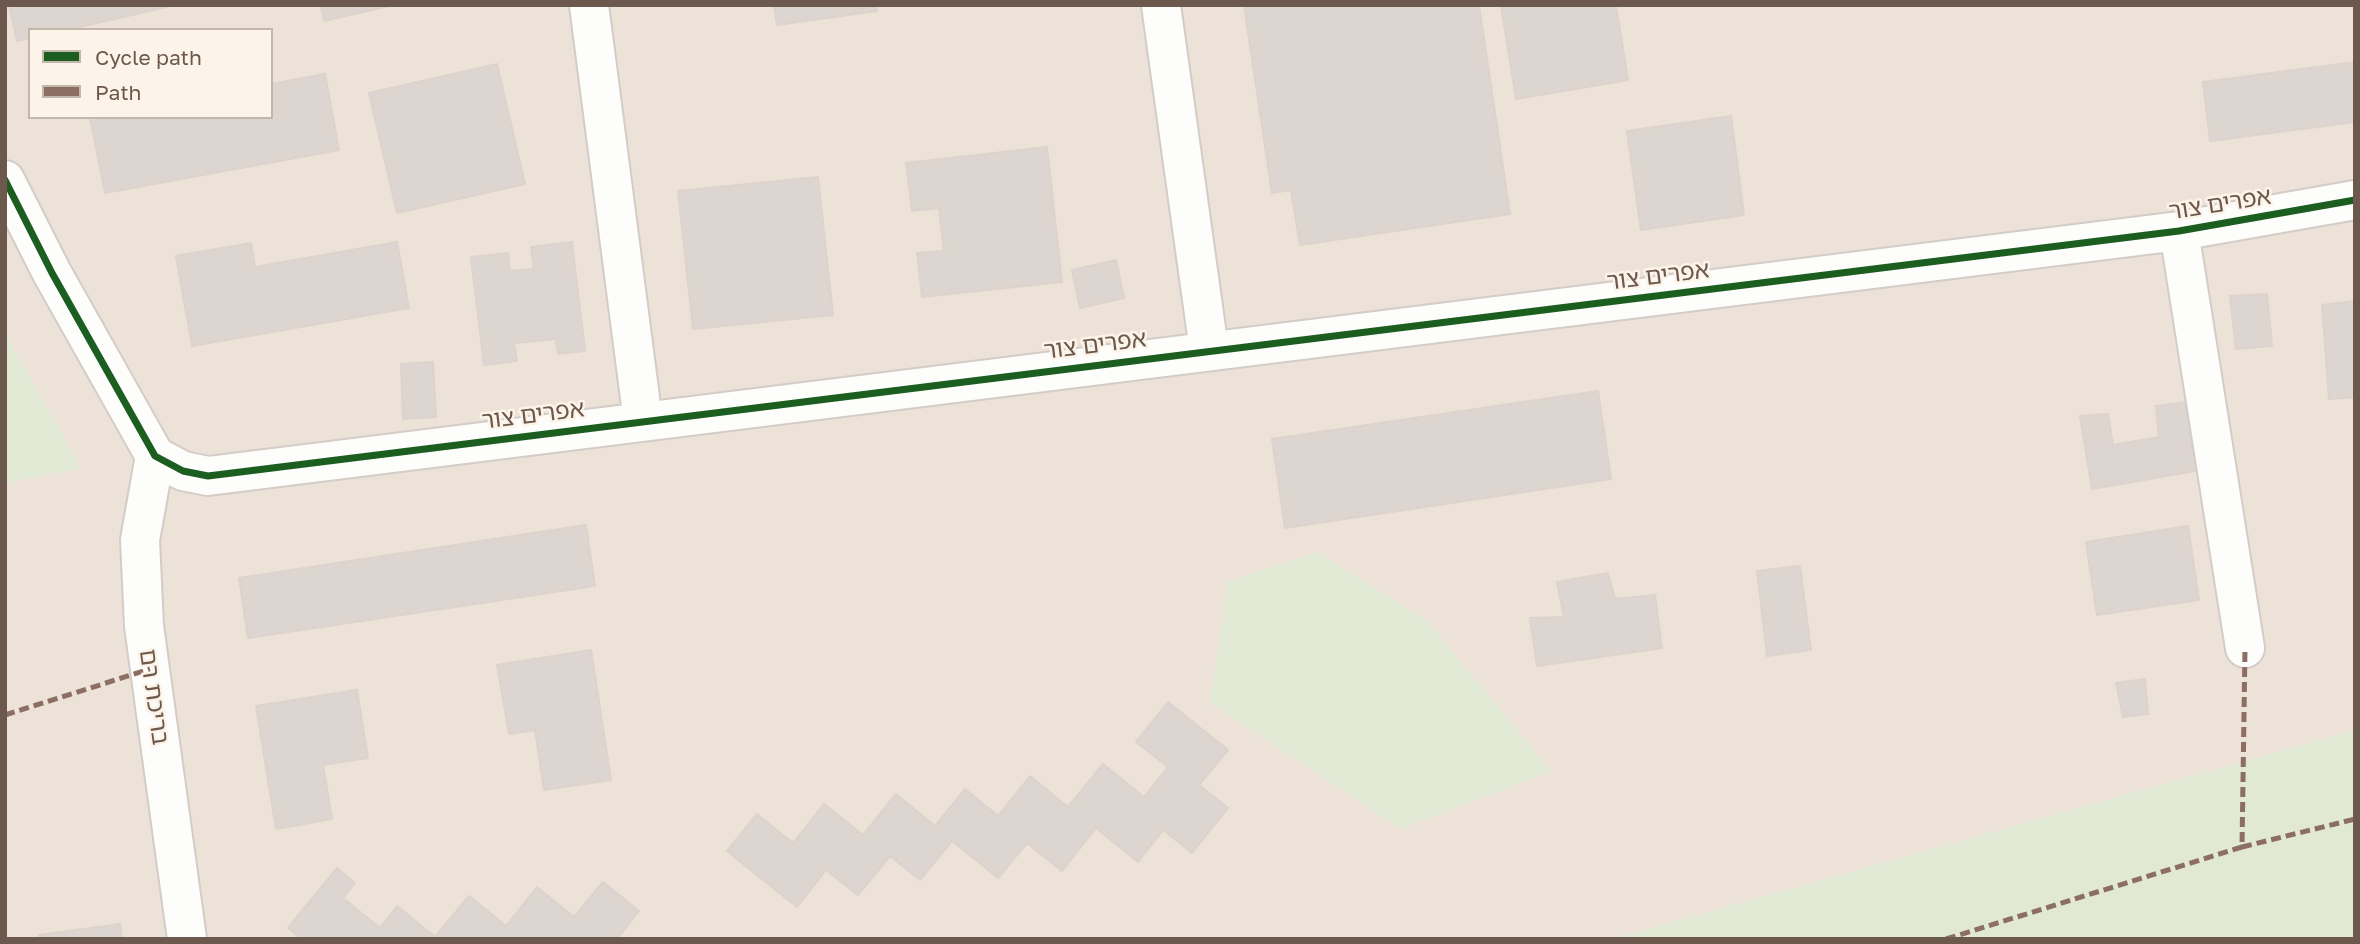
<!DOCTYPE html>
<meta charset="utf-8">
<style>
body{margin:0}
#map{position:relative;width:2360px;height:944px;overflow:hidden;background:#f4efe9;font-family:"Golos Text",sans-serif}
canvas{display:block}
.frame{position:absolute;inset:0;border:7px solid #6d584d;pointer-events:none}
.legend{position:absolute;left:28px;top:28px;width:245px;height:91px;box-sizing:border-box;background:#fcf4e9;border:2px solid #c3b6ab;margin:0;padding:9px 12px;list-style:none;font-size:21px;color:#6d584d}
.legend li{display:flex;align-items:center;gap:14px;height:35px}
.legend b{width:35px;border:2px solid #c3b6ab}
</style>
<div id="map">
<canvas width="2360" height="944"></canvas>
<div class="frame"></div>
<ul class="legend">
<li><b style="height:9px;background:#1b5e20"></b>Cycle path</li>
<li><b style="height:9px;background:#8d6e63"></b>Path</li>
</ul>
</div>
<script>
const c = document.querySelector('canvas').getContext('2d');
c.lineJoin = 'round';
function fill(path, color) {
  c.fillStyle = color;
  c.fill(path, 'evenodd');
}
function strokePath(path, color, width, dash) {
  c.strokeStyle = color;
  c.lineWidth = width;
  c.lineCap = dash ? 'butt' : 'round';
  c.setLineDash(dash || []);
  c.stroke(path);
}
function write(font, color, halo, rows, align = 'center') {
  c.font = font + ' "Golos Text","Noto Sans Hebrew",sans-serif';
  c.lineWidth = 5;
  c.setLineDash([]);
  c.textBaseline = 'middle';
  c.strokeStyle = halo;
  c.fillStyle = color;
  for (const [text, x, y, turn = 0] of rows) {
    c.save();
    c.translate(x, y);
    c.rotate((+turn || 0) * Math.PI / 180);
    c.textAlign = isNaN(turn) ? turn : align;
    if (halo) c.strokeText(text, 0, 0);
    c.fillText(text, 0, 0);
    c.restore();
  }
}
fill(new Path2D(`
 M 5,5 L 2355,5 L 2355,939 L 5,939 ZM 30,30 L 271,30 L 271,117 L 30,117 Z`), '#ece2d7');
fill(new Path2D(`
 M 5,333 L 81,468 L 5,483 Z
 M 1318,552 L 1428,622 L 1551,771 L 1401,829 L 1210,703 L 1228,581 Z
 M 2355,730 L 2355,939 L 1611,939 L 1612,939 Z`), '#e1e9d5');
const building = new Path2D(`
 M 9,5 L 175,5 L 67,30 L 30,30 L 30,38 L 17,41 Z
 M 321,5 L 393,5 L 324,21 Z
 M 774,5 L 876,5 L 877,11 L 777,25 Z
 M 1244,5 L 1479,5 L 1510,214 L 1300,245 L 1291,190 L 1272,193 Z
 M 1501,5 L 1616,5 L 1628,80 L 1516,99 Z
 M 2355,62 L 2355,122 L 2210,141 L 2203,82 Z
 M 497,64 L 525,184 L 397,213 L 369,93 Z
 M 325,74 L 339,150 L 105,193 L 90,117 L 271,117 L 271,84 Z
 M 1731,116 L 1744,215 L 1641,230 L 1627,131 Z
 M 1047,147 L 1062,282 L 922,297 L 917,253 L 944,251 L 939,208 L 912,211 L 906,163 Z
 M 818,177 L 833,315 L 693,329 L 678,191 Z
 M 397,242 L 409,308 L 192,346 L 176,256 L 251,243 L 255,267 Z
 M 572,242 L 585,351 L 558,354 L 556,339 L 514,343 L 517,361 L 484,365 L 471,257 L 508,253 L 510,271 L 534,269 L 531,247 Z
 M 1116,260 L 1124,298 L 1080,308 L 1072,270 Z
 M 2267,294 L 2272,346 L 2236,349 L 2230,296 Z
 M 2355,301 L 2355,397 L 2329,399 L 2322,305 Z
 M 433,362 L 436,417 L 403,419 L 401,364 Z
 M 1598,391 L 1611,479 L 1285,528 L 1272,439 Z
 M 2186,402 L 2195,471 L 2092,489 L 2080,416 L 2108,414 L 2113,445 L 2159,437 L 2156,406 Z
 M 586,525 L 595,586 L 248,638 L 239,578 Z
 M 2188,526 L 2199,600 L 2097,615 L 2086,542 Z
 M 1800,566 L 1811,650 L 1767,656 L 1757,571 Z
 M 1608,573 L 1615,599 L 1655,595 L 1662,648 L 1537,666 L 1530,618 L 1564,617 L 1557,582 Z
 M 591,650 L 611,780 L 544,790 L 535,730 L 509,734 L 497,665 Z
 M 2145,679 L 2148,714 L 2123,717 L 2116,683 Z
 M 357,690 L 368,758 L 323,765 L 332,819 L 276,829 L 256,706 Z
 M 1168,702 L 1228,750 L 1199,785 L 1228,808 L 1192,853 L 1163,830 L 1138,862 L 1096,828 L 1062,871 L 1027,843 L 998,878 L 952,841 L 920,880 L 890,856 L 858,895 L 826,870 L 797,907 L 727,851 L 757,814 L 793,843 L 824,804 L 863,835 L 896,794 L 935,826 L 965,789 L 998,816 L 1030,776 L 1068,807 L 1103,764 L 1144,797 L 1168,767 L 1136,742 Z
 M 337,868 L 355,883 L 343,898 L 380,928 L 397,906 L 435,937 L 469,896 L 506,926 L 537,887 L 574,917 L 603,882 L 639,911 L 617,939 L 302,939 L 288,928 Z
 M 120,924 L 122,939 L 40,939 L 39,935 Z`);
fill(building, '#ddd5cf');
strokePath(building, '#dcd3cc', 2);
const street = new Path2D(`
 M 589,5 L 643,421
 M 1161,5 L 1209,350
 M 5,180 L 52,273 L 155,456 L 183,471 L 208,476 L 2179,231 L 2355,200
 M 2179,231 L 2245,648
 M 155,456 L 140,540 L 144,626 L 187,939`);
strokePath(street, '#d3ccc7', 42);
strokePath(street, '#fdfdfc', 38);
strokePath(new Path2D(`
 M 5,715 L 150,669
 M 2242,847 L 2355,819
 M 1946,939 L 2242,847 L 2245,648`), '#8d6e63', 5, [10, 5]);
strokePath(new Path2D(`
 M 5,180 L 52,273 L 155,456 L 183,471 L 208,476 L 2179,231 L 2355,200`), '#1b5e20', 7);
write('24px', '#6d584d', '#fcf4e9', [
 ["אפרים צור",2220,204,-9],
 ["אפרים צור",1658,276,-7],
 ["אפרים צור",1095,345,-7],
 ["אפרים צור",533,415,-7],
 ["בריכת רם",154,697,82]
]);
</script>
